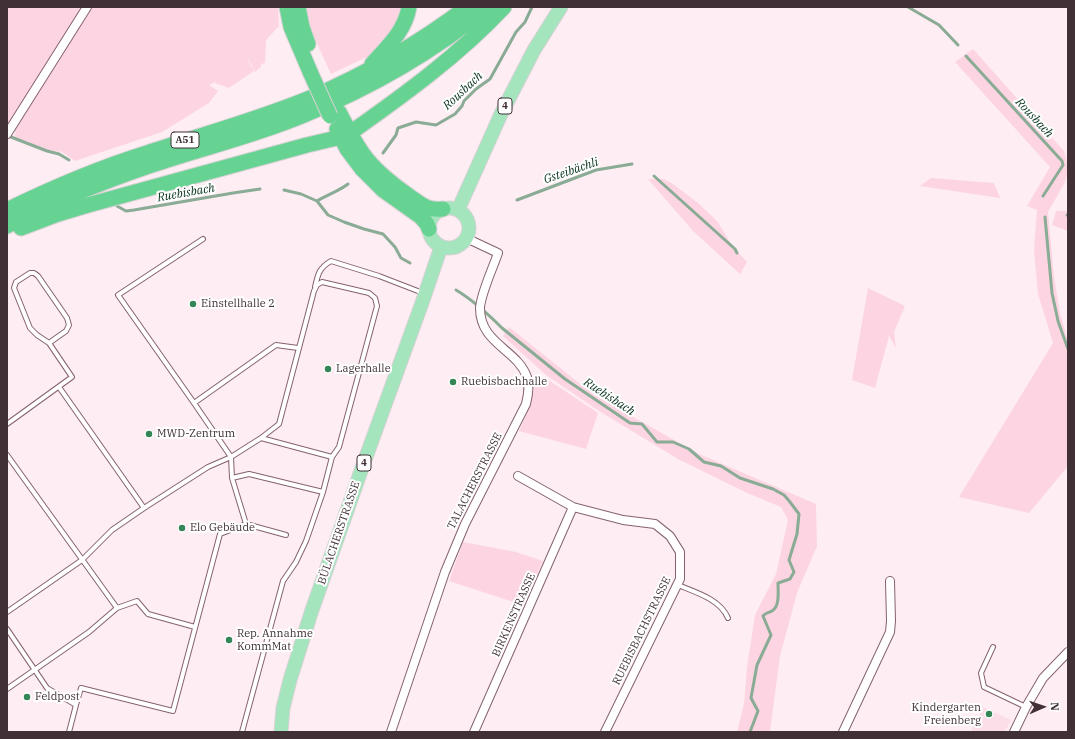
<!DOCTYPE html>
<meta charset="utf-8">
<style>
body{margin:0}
#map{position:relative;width:1075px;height:739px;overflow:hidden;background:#feedf3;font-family:"IBM Plex Serif",serif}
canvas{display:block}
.frame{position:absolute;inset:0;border:8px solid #413136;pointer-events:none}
.north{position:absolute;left:1023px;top:687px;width:40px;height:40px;-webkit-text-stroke:3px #fff;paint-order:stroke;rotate:88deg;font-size:11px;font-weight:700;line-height:16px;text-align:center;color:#413136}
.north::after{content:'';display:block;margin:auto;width:14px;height:18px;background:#413136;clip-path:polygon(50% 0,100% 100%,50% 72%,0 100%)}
</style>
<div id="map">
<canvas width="1075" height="739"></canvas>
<div class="frame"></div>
<div class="north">N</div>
</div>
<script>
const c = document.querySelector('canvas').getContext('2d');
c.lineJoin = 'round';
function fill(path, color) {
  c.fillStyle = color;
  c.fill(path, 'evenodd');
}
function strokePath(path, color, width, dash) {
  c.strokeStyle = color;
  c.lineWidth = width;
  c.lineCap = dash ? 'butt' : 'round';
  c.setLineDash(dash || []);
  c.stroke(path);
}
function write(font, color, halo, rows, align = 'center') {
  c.font = font + ' "IBM Plex Serif",serif';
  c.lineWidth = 4;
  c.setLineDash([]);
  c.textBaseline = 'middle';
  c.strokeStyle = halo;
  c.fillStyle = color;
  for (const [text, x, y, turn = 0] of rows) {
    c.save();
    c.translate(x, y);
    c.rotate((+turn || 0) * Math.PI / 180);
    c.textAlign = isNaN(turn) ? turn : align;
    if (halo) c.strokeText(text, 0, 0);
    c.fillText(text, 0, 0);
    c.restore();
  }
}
fill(new Path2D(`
 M 983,707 L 1011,720 L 1005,732 L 971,732 Z`), '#fbdee7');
fill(new Path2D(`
 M 7,7 L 278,7 L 279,26 L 266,40 L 265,63 L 261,64 L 261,67 L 255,72 L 249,60 L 248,60 L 254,71 L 229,88 L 215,83 L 215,82 L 209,85 L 218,91 L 209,103 L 162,132 L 75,161 L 62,152 L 48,150 L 14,137 L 16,132 L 7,131 Z
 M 304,7 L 402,7 L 405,8 L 389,40 L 371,55 L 331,74 L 313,35 Z
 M 973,49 L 1064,151 L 1068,165 L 1068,171 L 1065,182 L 1048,212 L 1054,276 L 1060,313 L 1068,341 L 1068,466 L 1029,513 L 959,497 L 1053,343 L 1038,294 L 1034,250 L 1037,210 L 1027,206 L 1050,167 L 955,62 Z
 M 931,178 L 994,183 L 1000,198 L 920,186 Z
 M 648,179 L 664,179 L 673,184 L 698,203 L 717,221 L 732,245 L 747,262 L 740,274 L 693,231 Z
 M 1056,211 L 1068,211 L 1068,231 L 1052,225 Z
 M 868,288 L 905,306 L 894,332 L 896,348 L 889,336 L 875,388 L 852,380 Z
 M 509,327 L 594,395 L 699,454 L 816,504 L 817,546 L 797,593 L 780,656 L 770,732 L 737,732 L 744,704 L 747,667 L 755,615 L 776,574 L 788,520 L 781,507 L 745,492 L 678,459 L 599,411 L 546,375 L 503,336 Z
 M 547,379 L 598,413 L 586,449 L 519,431 C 527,413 534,402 533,381 Z
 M 463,542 L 516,552 L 543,561 L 523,605 L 449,581 Z`), '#fdd5e2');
strokePath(new Path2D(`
 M 908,7 L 939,25 L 958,45
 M 966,56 L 1062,161 L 1063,165 L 1043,196
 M 11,137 L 47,151 L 59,154 L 69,160
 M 383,153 L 396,135 L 398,128 L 416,122 L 436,125 L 455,114 L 462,106 L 464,101 L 476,89 L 490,79 L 516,32 L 525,22 L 532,7
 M 654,176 L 735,249 L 737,253
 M 284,190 L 301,194 L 317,201 L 328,215 L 344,222 L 364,229 L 383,234 L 395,247 L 401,258 L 410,263
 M 517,200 L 596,170 L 632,164
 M 317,201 C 327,195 339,191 348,184
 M 117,206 L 126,211 L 134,210 L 233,193 L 260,189
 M 1067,215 L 1068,215
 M 1045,217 L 1052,293 L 1058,321 L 1068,349
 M 456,290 C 473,300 488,314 502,328 L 565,379 L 630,423 L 642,424 L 657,442 L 673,442 L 689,449 L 704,462 L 721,466 L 740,478 L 773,489 L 784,495 L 790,502 L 799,514 L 797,534 L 789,560 L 794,572 L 790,579 L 778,583 C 778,592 780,606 772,611 C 769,613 766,612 763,616 L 771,635 L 757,665 L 751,698 L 758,711 L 750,732`), '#8aab95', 3);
const lane = new Path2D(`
 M 203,239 L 118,295 L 194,403 L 276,345 L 298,348
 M 30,273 L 34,273 L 38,276 L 67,318 L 69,325 L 66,331 L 49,343 L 37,335 L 30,328 L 14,288 L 16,282 Z
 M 315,287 C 318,274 319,268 331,261 L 379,276 L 423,293
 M 59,387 L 144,508
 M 194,403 L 231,457 L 232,478 L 246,524 L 286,535
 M 7,424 L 72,377 L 49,343
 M 7,455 L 117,608
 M 232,478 L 249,474 L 323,492
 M 678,585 C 695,592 720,599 728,618
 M 7,612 L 82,560 L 112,530 L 144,508 L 208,467 L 231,457 L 261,438 L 279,424 L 314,291 L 317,285 L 322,282 L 369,293 L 375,298 L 377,306 L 339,447 L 332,457 L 261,438
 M 7,629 L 47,688 L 76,705 L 81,688 L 173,711 L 220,534 L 246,524
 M 993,647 L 981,673 L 984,687 L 1026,707
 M 7,689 L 89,632 L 117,608 L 137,601 L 148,614 L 195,627
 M 69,732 L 76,705
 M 242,732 L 283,581 L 296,562 L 306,541 L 323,492 L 332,457`);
const street = new Path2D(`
 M 7,134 L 87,7
 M 518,476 L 573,507 L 623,520 L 655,524 L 670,536 L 680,552 L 680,579 L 605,732
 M 391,732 L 445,572 L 465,524 L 526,404 C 528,396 530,386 527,377 C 517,349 480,344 480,308 C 481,293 493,268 498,253 L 466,238
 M 474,732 L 573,507
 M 843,732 L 890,632 L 891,621 L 890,581
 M 1014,732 L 1026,707 L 1043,678 L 1068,652`);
const primary = new Path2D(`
 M429 228a20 20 0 1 1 40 0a20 20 0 1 1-40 0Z
 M 458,210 L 501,114 L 534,50 L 561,7
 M 281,732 L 283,708 L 290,680 L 311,613 L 362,468 L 422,303 L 441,247`);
const highway = new Path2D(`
 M 287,7 L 291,27 L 311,74
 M 298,7 L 302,27 L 308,44
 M 372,64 C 388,46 405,31 409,7
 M 337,129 L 347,149 L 362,169 L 383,190 L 421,217 L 427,224 L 429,229
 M 443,209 C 427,211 421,204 409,196 C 392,184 375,171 363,154 C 358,147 354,140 350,133 C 404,95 459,55 504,7
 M 7,210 C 52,188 99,168 147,153 C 201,135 257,120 310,98 C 366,74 418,44 467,7
 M 7,226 C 54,201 102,182 152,165 C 202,148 254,136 304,115 C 370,88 433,52 488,7
 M 21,228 L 58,214 L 88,205 L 307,145 L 341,137 L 350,133 L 339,112`);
strokePath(lane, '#85626e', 6);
strokePath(street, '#85626e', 10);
strokePath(primary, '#d5d2d3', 15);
strokePath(highway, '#d5d2d3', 17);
strokePath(lane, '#fff', 4);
strokePath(street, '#fff', 8);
strokePath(primary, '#a4e5be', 13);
strokePath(highway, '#67d393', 15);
const highwayBridge = new Path2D(`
 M 311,74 L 330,116`);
strokePath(highwayBridge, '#d5d2d3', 17, []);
strokePath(highwayBridge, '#67d393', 15);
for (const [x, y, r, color] of [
 [193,304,4,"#348658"],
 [328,369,4,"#348658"],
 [453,382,4,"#348658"],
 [149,434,4,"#348658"],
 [182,528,4,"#348658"],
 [229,640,4,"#348658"],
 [27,697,4,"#348658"],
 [989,714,4,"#348658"]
]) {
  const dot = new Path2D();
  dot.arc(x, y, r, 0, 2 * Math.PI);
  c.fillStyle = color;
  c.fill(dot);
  strokePath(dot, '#fff', 1.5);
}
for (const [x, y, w] of [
 [505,106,14],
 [185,140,28],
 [364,463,14]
]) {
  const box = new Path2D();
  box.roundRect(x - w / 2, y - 8, w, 16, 3);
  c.fillStyle = '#fff';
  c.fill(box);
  strokePath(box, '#413136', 1);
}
write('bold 10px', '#413136', null, [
 ["4",505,106],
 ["A51",185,140],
 ["4",364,463]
]);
write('11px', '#413136', '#fff', [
 ["Einstellhalle 2",201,304],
 ["Lagerhalle",336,369],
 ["Ruebisbachhalle",461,382],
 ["MWD-Zentrum",157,434],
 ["Elo Gebäude",190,528],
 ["Rep. Annahme",237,634],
 ["KommMat",237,647],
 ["Feldpost",35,697],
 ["Kindergarten",981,708,"right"],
 ["Freienberg",981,721,"right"]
], 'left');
write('11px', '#413136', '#fff', [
 ["TALACHERSTRASSE",475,481,-63],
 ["BÜLACHERSTRASSE",339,533,-71],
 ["BIRKENSTRASSE",514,615,-66],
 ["RUEBISBACHSTRASSE",642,631,-64]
]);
write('italic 12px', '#06321b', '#fff', [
 ["Rousbach",463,91,-43],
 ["Rousbach",1034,118,47],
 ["Gsteibächli",571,171,-19],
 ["Ruebisbach",186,193,-10],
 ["Ruebisbach",609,397,33]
]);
</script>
